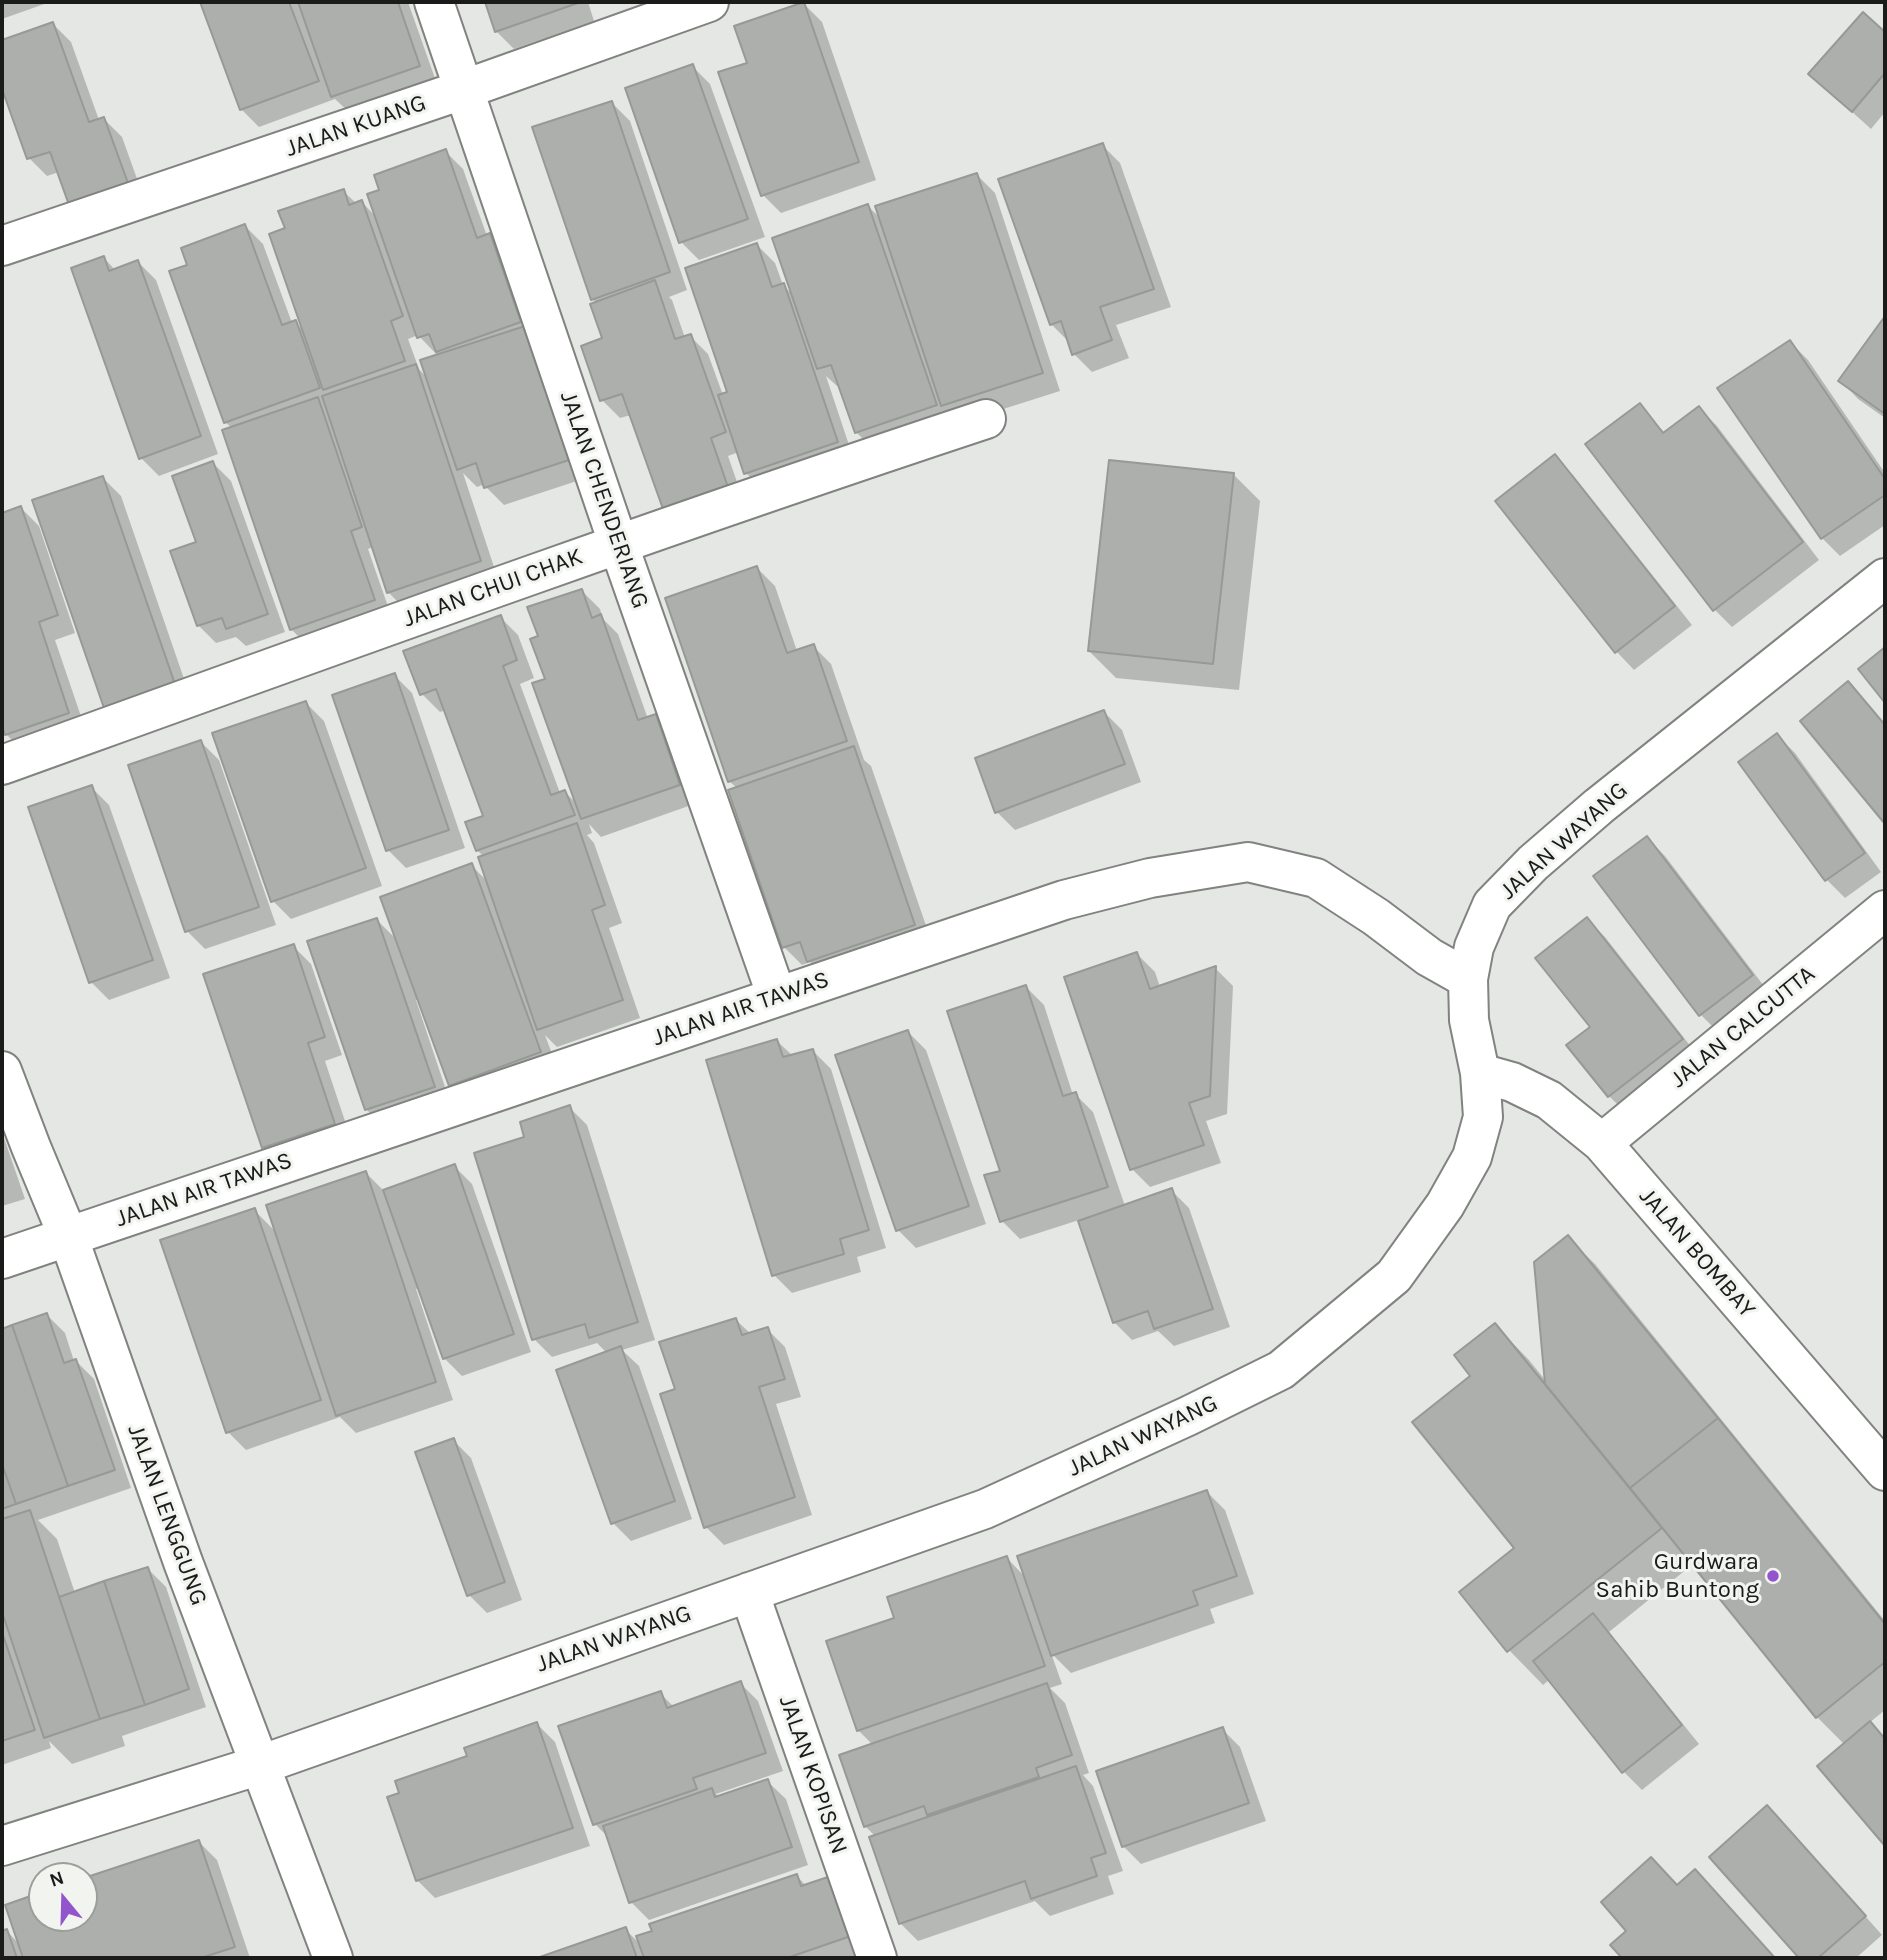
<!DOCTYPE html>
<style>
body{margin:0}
#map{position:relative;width:1887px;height:1960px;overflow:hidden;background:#e4e7e3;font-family:Karla,sans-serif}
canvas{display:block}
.frame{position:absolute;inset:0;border:4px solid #1b1c1a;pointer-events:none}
.north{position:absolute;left:28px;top:1862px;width:70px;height:70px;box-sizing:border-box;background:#f2f4f0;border:2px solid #9c9e9a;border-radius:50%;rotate:341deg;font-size:19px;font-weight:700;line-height:28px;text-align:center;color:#1b1c1a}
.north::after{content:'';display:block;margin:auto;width:24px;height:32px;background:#9355cb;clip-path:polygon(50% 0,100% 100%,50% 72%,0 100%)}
</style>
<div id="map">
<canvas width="1887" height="1960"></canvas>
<div class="frame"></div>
<div class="north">N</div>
</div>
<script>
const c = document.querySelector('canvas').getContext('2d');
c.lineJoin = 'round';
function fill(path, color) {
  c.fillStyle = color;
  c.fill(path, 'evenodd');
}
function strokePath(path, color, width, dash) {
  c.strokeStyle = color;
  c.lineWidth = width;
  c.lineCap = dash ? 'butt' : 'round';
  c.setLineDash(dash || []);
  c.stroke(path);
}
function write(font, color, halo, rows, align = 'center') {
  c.font = font + ' Karla,sans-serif';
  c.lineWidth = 6;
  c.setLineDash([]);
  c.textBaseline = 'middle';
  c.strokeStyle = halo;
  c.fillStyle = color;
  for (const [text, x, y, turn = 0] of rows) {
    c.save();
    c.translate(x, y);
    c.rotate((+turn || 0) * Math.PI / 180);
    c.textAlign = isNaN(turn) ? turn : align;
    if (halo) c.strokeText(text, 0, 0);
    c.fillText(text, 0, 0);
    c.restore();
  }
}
fill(new Path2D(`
 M 2,2 L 50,2 L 2,19 Z
 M 202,2 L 408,2 L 437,84 L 351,114 L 335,99 L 259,127 L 241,109 Z
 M 486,2 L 588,2 L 594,21 L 514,49 L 496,31 Z
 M 804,4 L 822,22 L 876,180 L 781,213 L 763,195 L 749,64 Z
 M 1863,14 L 1885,34 L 1885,112 L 1871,129 L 1810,74 Z
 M 53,24 L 71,42 L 99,120 L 104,119 L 122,137 L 145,201 L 59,172 L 47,176 L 29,158 L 2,84 L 2,42 Z
 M 692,66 L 710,84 L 765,237 L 699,260 L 681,242 Z
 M 612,103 L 630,121 L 687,290 L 669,297 L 672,300 L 685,338 L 690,336 L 708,354 L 723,395 L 729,393 L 757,245 L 775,263 L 783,285 L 793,295 L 868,206 L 882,220 L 977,175 L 995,193 L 1060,391 L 874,450 L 856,432 L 840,385 L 837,386 L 826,376 L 854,460 L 764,491 L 746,473 L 739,452 L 728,456 L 745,505 L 631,415 L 620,418 L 602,400 L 583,347 L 605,339 L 597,303 L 592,299 Z
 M 1102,145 L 1120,163 L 1171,307 L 1116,325 L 1129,358 L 1092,372 L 1074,354 L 1069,342 L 1051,324 Z
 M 445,151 L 463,169 L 487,236 L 489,235 L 507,253 L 586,478 L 504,505 L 486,487 L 485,484 L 477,487 L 463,473 L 498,579 L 406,610 L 388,592 L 373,547 L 368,549 L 392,618 L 309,647 L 291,629 L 232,428 L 225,422 L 189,266 L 245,226 L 263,244 L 292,323 L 295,322 L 305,332 L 287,229 L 343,191 L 357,204 L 362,202 L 376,217 L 381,191 ZM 418,335 L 438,356 L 428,379 L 419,369 L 408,339 Z
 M 104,258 L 116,271 L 138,262 L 156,280 L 218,454 L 159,476 L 141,458 Z
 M 1885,319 L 1885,418 L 1858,399 L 1841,381 Z
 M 1790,342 L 1808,360 L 1885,473 L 1885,525 L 1840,556 L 1822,538 Z
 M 1639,405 L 1665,433 L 1699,408 L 1717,426 L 1819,560 L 1732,627 L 1714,609 Z
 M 1555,457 L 1573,475 L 1692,625 L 1634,670 L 1617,652 L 1497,502 Z
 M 213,463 L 231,481 L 285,632 L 246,646 L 236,637 L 216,643 L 198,625 L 198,543 Z
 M 1233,474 L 1260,501 L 1239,690 L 1116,678 L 1089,651 Z
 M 103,478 L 121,496 L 192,702 L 123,725 Z
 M 21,508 L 39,526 L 75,633 L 55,640 L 86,731 L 24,752 L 6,734 L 2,720 L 2,514 Z
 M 757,568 L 775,586 L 797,651 L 813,646 L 831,664 L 864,760 L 871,766 L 932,943 L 827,979 L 810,962 L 802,965 L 784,947 L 737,788 L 729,781 Z
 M 582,591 L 600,609 L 603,619 L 618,634 L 648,719 L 655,716 L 673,734 L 697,803 L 601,837 L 589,824 L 592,833 L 587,835 L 594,843 L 622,923 L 609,928 L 640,1018 L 557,1047 L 545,1035 L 558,1070 L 468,1103 L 450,1085 L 419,999 L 416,1000 L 451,1105 L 384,1127 L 366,1109 L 377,920 L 398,941 L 471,865 L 488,882 L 484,857 L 477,850 L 485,817 L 446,710 L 440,712 L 422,694 L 500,617 L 518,635 L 534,678 L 520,684 L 560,793 L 565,792 L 577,804 L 547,680 L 540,637 Z
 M 394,675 L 412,693 L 465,848 L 406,868 L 388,850 Z
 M 1848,683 L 1885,724 L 1885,821 L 1802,721 Z
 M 306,703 L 324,721 L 382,886 L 291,919 L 273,901 Z
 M 1104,712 L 1122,730 L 1141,782 L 1015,830 L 997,812 Z
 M 1777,735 L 1795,753 L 1881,872 L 1845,898 L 1827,880 L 1740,762 Z
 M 201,742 L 219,760 L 276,925 L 205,949 L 187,931 Z
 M 91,787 L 109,805 L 170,978 L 109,1000 L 91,982 Z
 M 1647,838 L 1665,856 L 1770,994 L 1719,1033 L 1701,1015 Z
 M 1587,919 L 1605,937 L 1699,1057 L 1627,1114 L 1609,1096 L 1592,1028 Z
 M 293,946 L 311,964 L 342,1055 L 325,1061 L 352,1142 L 281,1165 L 263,1147 Z
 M 1137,954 L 1155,972 L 1160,987 L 1215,968 L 1233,986 L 1227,1114 L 1206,1121 L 1221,1163 L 1150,1187 L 1132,1169 Z
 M 1026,987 L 1044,1005 L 1073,1095 L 1075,1094 L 1093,1112 L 1125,1206 L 1171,1190 L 1189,1208 L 1230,1327 L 1174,1346 L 1158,1331 L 1132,1340 L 1114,1322 L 1079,1220 L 1020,1239 L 1002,1221 L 1003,1172 Z
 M 908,1032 L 926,1050 L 986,1224 L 916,1248 L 898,1230 Z
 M 777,1041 L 793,1056 L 813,1051 L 831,1069 L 886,1248 L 857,1257 L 861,1272 L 792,1293 L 774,1275 Z
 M 569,1107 L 587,1125 L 655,1340 L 622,1350 L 639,1366 L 692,1519 L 631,1541 L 613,1523 L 607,1353 L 597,1343 L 552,1357 L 534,1339 L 526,1138 Z
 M 2,1132 L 25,1199 L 2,1206 Z
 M 454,1166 L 472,1184 L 531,1352 L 462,1376 L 444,1358 L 419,1288 L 416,1289 L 453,1400 L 356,1433 L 340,1417 L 246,1450 L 228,1432 L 254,1210 L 276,1232 L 366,1173 L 384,1191 Z
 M 1568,1238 L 1595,1264 L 1885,1621 L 1885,1710 L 1869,1723 L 1885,1739 L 1885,1843 L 1820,1767 L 1845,1745 L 1817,1717 L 1693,1564 L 1609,1632 L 1699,1744 L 1642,1790 L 1624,1772 L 1550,1679 L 1543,1685 L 1509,1650 L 1517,1548 L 1473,1376 L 1495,1325 L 1529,1360 L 1546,1381 Z
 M 47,1315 L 65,1333 L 74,1361 L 76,1361 L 94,1379 L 131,1488 L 38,1520 L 57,1539 L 75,1593 L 148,1569 L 166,1587 L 206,1707 L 122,1736 L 125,1746 L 72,1764 L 49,1741 L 51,1748 L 2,1765 L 2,1331 Z
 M 736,1320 L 751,1334 L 767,1329 L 785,1347 L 801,1397 L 776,1404 L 812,1515 L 724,1545 L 706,1527 L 677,1390 Z
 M 453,1440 L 471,1458 L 522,1600 L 487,1613 L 469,1595 Z
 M 1207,1492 L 1225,1510 L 1254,1594 L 1210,1609 L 1215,1623 L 1071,1673 L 1051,1653 L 1062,1684 L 1050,1688 L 1065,1703 L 1089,1773 L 1083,1775 L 1093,1786 L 1123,1871 L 1108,1876 L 1114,1894 L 1050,1916 L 1035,1901 L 918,1941 L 900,1923 L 876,1837 L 865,1826 L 873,1745 L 858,1730 L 896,1619 L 1007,1558 L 1026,1578 Z
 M 740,1683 L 758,1701 L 783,1771 L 716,1794 L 719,1797 L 767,1781 L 786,1799 L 808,1865 L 649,1920 L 631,1902 L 609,1838 L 595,1824 L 660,1693 L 674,1707 Z
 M 537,1724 L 555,1742 L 590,1846 L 435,1898 L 417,1880 L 401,1794 Z
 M 1222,1729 L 1240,1747 L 1266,1821 L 1141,1864 L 1123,1846 Z
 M 1785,1826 L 1882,1935 L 1856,1958 L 1801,1958 L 1711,1857 Z
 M 199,1842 L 217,1860 L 250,1958 L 2,1958 L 2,1933 L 7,1931 L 20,1945 L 42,1894 L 42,1918 L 84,1918 L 84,1880 Z
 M 797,1876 L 868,1954 L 856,1958 L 542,1958 L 625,1929 L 641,1945 Z
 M 1677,1887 L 1712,1889 L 1774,1958 L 1624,1958 L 1613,1945 Z`), '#0003');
const building = new Path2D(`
 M 200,2 L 289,2 L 319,81 L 240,110 Z
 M 298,2 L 398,2 L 420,66 L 331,97 Z
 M 485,2 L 577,2 L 578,3 L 495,32 Z
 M 804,2 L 859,162 L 761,196 L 718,72 L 747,63 L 734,26 Z
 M 1863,12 L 1885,32 L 1885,73 L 1852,112 L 1808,74 Z
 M 53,22 L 89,122 L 104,117 L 128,183 L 69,205 L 50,152 L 27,159 L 2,89 L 2,40 Z
 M 693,64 L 748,219 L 679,243 L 625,88 Z
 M 612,101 L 670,272 L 591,300 L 532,127 Z
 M 1103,143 L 1154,289 L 1100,307 L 1112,340 L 1072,355 L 1061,321 L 1050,325 L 998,179 Z
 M 446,149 L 477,238 L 490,233 L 521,322 L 436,352 L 429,334 L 417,338 L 367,194 L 379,190 L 374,175 Z
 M 977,173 L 1043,373 L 941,406 L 875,206 Z
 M 344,189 L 349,205 L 362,200 L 403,316 L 391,321 L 405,361 L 323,390 L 269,234 L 285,228 L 278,211 Z
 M 868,204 L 937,405 L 855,433 L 831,365 L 817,369 L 772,238 Z
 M 245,224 L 282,325 L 296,320 L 320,388 L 224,423 L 169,271 L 187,265 L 181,248 Z
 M 757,243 L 772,287 L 784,283 L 838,442 L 744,474 L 718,395 L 727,392 L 685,268 Z
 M 104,256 L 109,271 L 138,260 L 201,436 L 139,459 L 71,268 Z
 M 655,280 L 675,339 L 691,334 L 726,432 L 711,438 L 728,487 L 663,509 L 622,394 L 600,401 L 581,346 L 602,338 L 590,304 Z
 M 1885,316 L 1885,414 L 1838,381 Z
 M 525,326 L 569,460 L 484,488 L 476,463 L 457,470 L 420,360 Z
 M 1790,340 L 1885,479 L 1885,495 L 1821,539 L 1717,388 Z
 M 416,364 L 481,561 L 387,593 L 322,396 Z
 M 318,397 L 362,527 L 351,531 L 375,600 L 290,630 L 222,430 Z
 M 1640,403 L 1663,433 L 1699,406 L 1803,542 L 1713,611 L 1585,444 Z
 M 1555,454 L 1675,606 L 1615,653 L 1495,501 Z
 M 1109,460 L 1234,473 L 1213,664 L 1088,651 Z
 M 213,461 L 268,614 L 226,629 L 222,618 L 197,626 L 170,551 L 196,542 L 172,476 Z
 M 103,476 L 175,684 L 104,708 L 32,500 Z
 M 21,506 L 58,615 L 39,622 L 69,713 L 5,735 L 2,726 L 2,513 Z
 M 757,566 L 787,653 L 814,644 L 847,741 L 728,782 L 665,598 Z
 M 582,589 L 592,618 L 601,614 L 638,720 L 656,714 L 680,785 L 581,819 L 532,683 L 545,679 L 530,639 L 538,636 L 527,607 Z
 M 501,615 L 517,660 L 503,666 L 551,795 L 565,790 L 575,815 L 476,851 L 465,822 L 483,816 L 436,689 L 420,695 L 403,651 Z
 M 1885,647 L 1885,703 L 1858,669 Z
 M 395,673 L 449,830 L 386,851 L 332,695 Z
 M 1848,681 L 1885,725 L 1885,824 L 1800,721 Z
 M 306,701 L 366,868 L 271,902 L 212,733 Z
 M 1104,710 L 1125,764 L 995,813 L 975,758 Z
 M 1777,733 L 1865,853 L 1825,881 L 1738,762 Z
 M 201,740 L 259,907 L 185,932 L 128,765 Z
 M 854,746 L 915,925 L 807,962 L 800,942 L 782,948 L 728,790 Z
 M 92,785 L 153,960 L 89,983 L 28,807 Z
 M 577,823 L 605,905 L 592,910 L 623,1000 L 537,1030 L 478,857 Z
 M 1647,836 L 1753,975 L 1699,1016 L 1593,876 Z
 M 472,863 L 541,1052 L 449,1086 L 380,897 Z
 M 1587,917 L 1683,1039 L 1608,1097 L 1566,1045 L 1590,1027 L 1535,958 Z
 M 377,918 L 435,1087 L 365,1110 L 307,941 Z
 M 294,944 L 325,1037 L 308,1043 L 335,1124 L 262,1148 L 203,974 Z
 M 1137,952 L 1150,989 L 1216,966 L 1210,1096 L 1189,1103 L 1204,1145 L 1130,1170 L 1064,977 Z
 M 1026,985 L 1063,1096 L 1076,1092 L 1108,1187 L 1000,1222 L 984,1175 L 1000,1171 L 947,1011 Z
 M 908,1030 L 969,1206 L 896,1231 L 835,1055 Z
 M 777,1039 L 783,1057 L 813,1049 L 869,1230 L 840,1239 L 844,1254 L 772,1276 L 706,1060 Z
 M 570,1105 L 638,1322 L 589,1338 L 585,1324 L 532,1340 L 474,1153 L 524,1137 L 520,1122 Z
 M 455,1164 L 514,1334 L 443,1359 L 383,1190 Z
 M 366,1171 L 436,1382 L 336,1416 L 266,1205 Z
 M 1172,1188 L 1213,1309 L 1154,1329 L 1148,1311 L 1113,1323 L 1078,1221 Z
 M 255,1208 L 321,1400 L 226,1433 L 160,1240 Z
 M 1568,1235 L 1718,1418 L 1630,1488 L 1545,1384 L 1534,1262 Z
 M 47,1313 L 64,1363 L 76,1359 L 115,1470 L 68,1486 L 12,1325 Z
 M 736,1318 L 742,1335 L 768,1327 L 785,1379 L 759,1387 L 795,1497 L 704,1528 L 660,1394 L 675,1389 L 659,1342 Z
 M 1495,1323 L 1662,1528 L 1507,1652 L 1459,1592 L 1514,1548 L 1412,1422 L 1470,1376 L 1454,1355 Z
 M 12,1325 L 68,1486 L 16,1504 L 2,1464 L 2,1329 Z
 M 621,1346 L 675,1501 L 611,1524 L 556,1370 Z
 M 1718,1418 L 1885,1624 L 1885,1662 L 1816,1718 L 1630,1488 Z
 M 454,1438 L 505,1582 L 467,1596 L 415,1452 Z
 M 2,1464 L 16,1504 L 2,1509 Z
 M 1207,1490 L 1237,1576 L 1193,1591 L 1198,1605 L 1051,1656 L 1017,1556 Z
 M 30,1510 L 100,1719 L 44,1738 L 2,1612 L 2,1519 Z
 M 1007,1556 L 1045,1666 L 857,1731 L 826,1641 L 894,1618 L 887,1597 Z
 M 148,1567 L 189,1689 L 145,1705 L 104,1581 Z
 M 104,1581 L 145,1705 L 100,1719 L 59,1597 Z
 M 1593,1613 L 1682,1725 L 1622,1773 L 1533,1661 Z
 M 2,1632 L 35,1730 L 2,1741 Z
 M 741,1681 L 766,1753 L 693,1778 L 697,1789 L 593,1825 L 558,1726 L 661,1691 L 667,1708 Z
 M 1047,1683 L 1072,1755 L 1036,1768 L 1039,1777 L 927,1815 L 924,1806 L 864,1827 L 839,1755 Z
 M 1870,1721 L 1885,1739 L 1885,1846 L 1817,1766 Z
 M 537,1722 L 573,1828 L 416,1881 L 387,1797 L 399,1793 L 395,1781 L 467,1756 L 464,1748 Z
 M 1223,1727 L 1249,1803 L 1122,1847 L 1096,1771 Z
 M 1076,1766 L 1106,1853 L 1091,1858 L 1097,1876 L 1031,1899 L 1025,1881 L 899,1924 L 869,1837 Z
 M 768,1779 L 792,1847 L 629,1903 L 603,1826 L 712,1788 L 715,1797 Z
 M 1767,1805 L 1866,1916 L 1818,1958 L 1799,1958 L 1709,1857 Z
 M 199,1840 L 235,1947 L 201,1958 L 23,1958 L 5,1905 L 42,1892 L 42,1918 L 84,1918 L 84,1878 Z
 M 1651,1857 L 1677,1885 L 1695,1869 L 1775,1958 L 1622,1958 L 1610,1945 L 1626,1931 L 1601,1902 Z
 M 797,1874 L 801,1886 L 831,1876 L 851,1936 L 787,1958 L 644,1958 L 636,1936 L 652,1931 L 649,1924 Z
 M 626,1927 L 637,1958 L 537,1958 Z
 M 7,1929 L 17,1958 L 2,1958 L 2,1931 Z`);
fill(building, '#acafab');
strokePath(building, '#979995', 2);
const street = new Path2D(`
 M 434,2 L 618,543 L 777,997
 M 2,246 L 465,89 L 709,2
 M 2,765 C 329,647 656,528 986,419
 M 2,1071 L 31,1147 L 68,1236 L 183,1562 L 333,1958
 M 1480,1073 L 1512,1082 L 1549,1100 L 1602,1143 L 1885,1471
 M 1602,1143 L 1885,910
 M 2,1259 L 1064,900 L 1150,878 L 1248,862 L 1316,878 L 1376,917 L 1429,957 L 1468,979
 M 749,1592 L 877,1958
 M 2,1846 L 260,1765 L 985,1509 L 1188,1416 L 1281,1370 L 1394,1276 L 1445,1205 L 1472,1157 L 1483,1117 L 1480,1073 L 1469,1020 L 1468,979 L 1474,947 L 1492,905 L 1533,863 L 1599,806 L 1885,578`);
strokePath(street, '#80837f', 42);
strokePath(street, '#fff', 38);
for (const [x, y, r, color] of [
 [1773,1576,7,"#9355cb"]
]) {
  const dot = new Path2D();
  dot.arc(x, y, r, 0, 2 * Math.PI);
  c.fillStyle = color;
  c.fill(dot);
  strokePath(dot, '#f2f4f0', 2.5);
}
write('24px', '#1b1c1a', '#f2f4f0', [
 ["JALAN KUANG",356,126,-19],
 ["JALAN CHENDERIANG",604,500,71],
 ["JALAN CHUI CHAK",493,588,-20],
 ["JALAN WAYANG",1564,841,-42],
 ["JALAN AIR TAWAS",741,1009,-19],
 ["JALAN CALCUTTA",1743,1027,-39],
 ["JALAN AIR TAWAS",204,1190,-19],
 ["JALAN BOMBAY",1697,1253,49],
 ["JALAN WAYANG",1143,1436,-25],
 ["JALAN LENGGUNG",167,1515,70],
 ["JALAN WAYANG",614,1639,-19],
 ["JALAN KOPISAN",813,1775,71]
]);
write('24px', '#1b1c1a', '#f2f4f0', [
 ["Gurdwara",1759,1562],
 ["Sahib Buntong",1759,1590]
], 'right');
</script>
